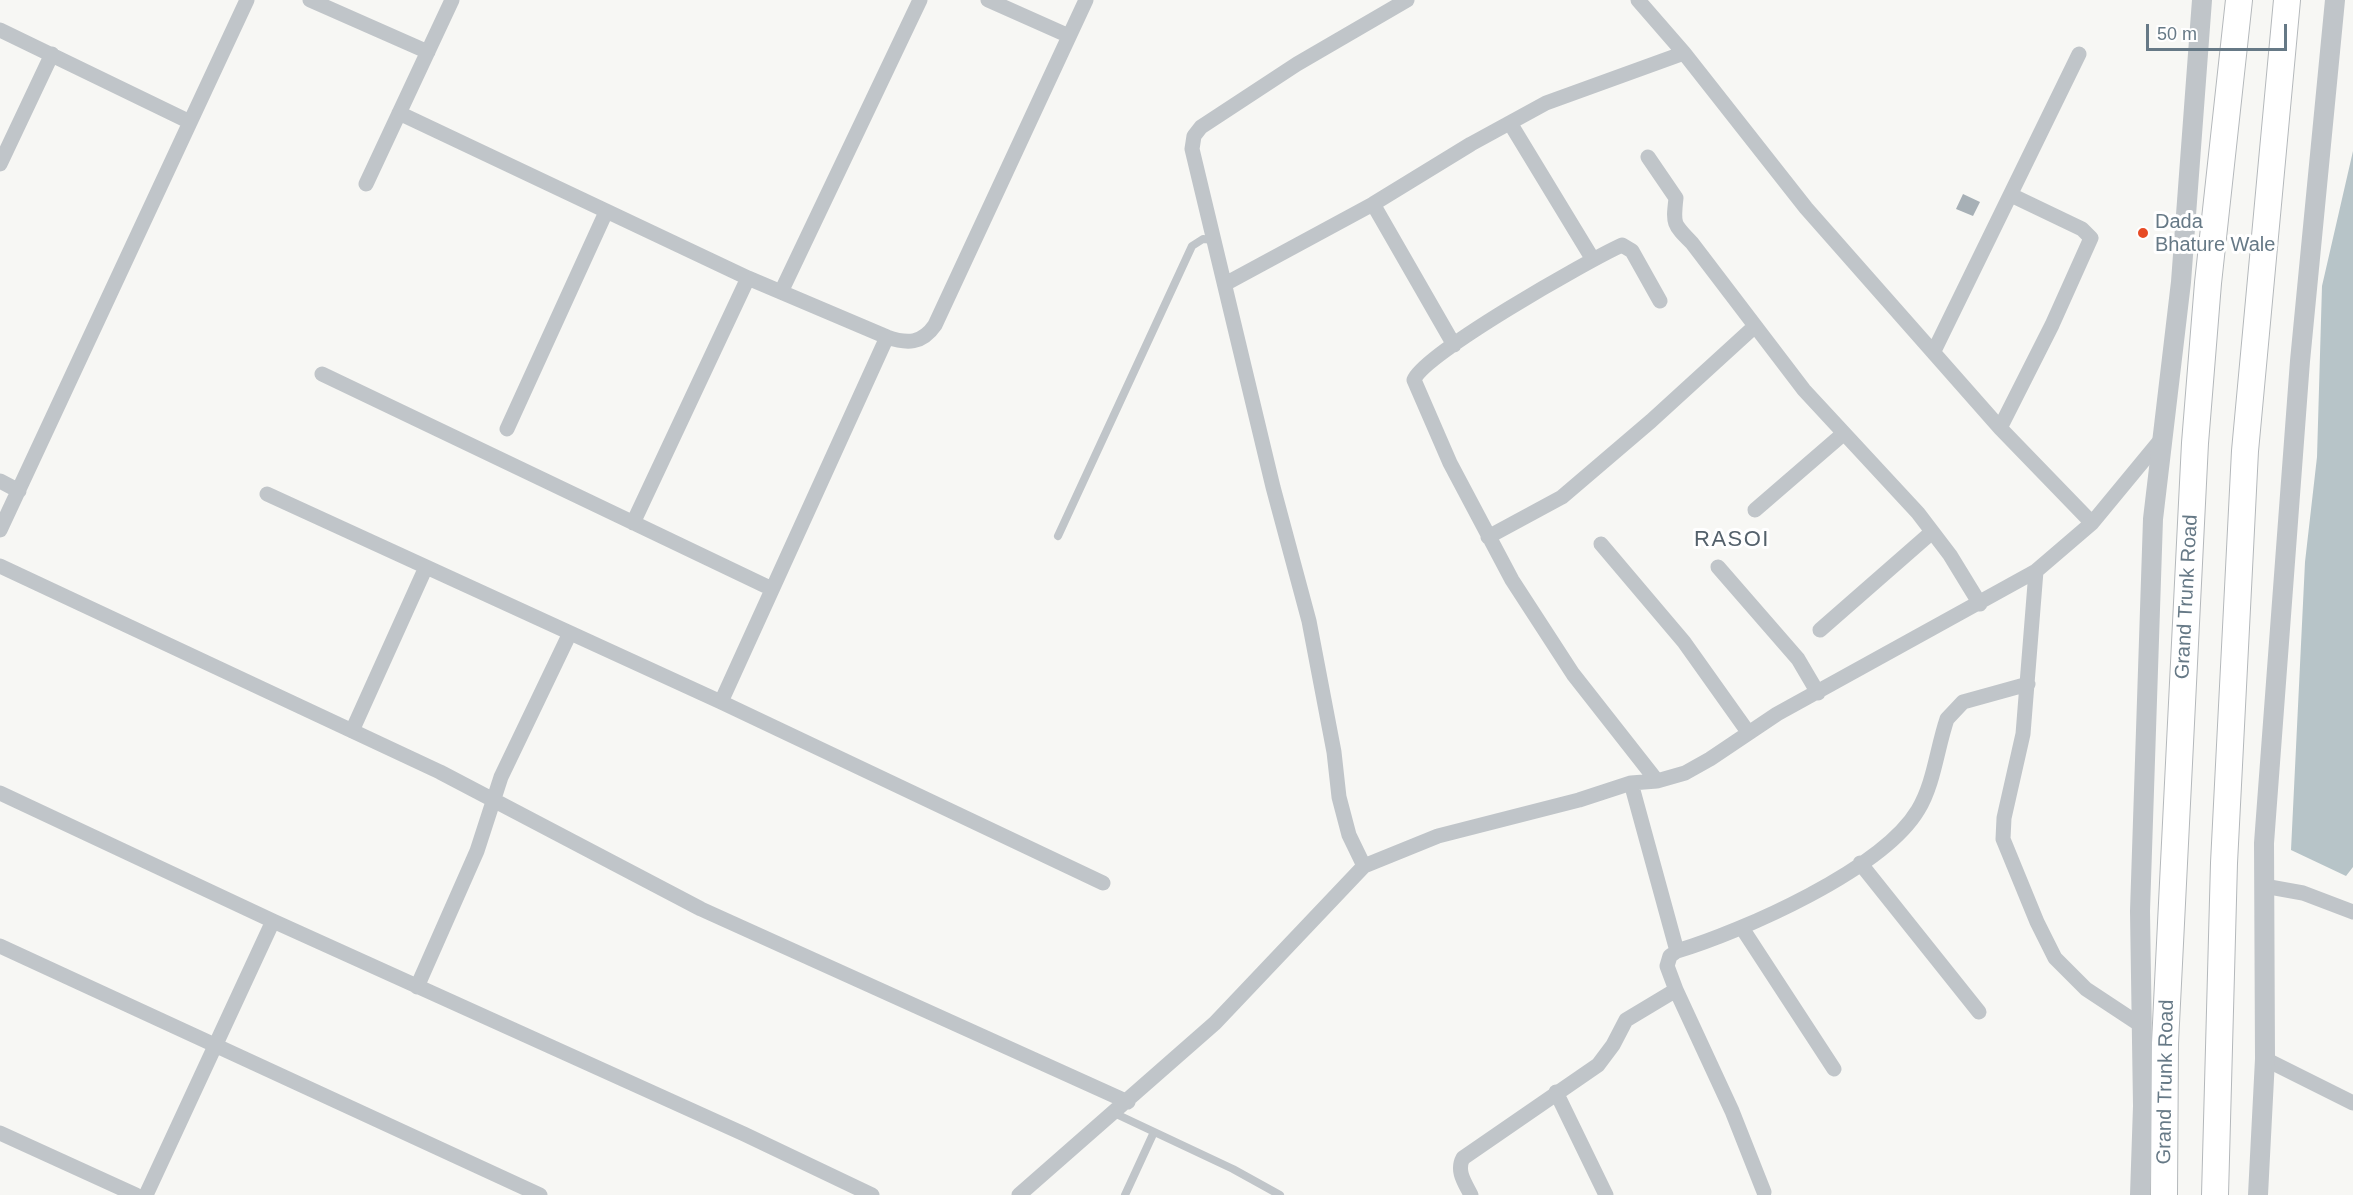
<!DOCTYPE html>
<style>
body{margin:0}
#map{position:relative;width:2353px;height:1195px;overflow:hidden;background:#f7f7f4;font-family:Helvetica,sans-serif}
canvas{display:block}
.scale{position:absolute;left:2146px;top:24px;width:141px;height:27px;box-sizing:border-box;border:3px solid #667986;border-top:0;padding-left:8px;font-size:18px;line-height:21px;white-space:nowrap;color:#667986;-webkit-text-stroke:4px #fff;paint-order:stroke}
</style>
<div id="map">
<canvas width="2353" height="1195"></canvas>
<div class="scale">50 m</div>
</div>
<script>
const c = document.querySelector('canvas').getContext('2d');
c.lineJoin = 'round';
function fill(path, color) {
  c.fillStyle = color;
  c.fill(path, 'evenodd');
}
function strokePath(path, color, width, dash) {
  c.strokeStyle = color;
  c.lineWidth = width;
  c.lineCap = dash ? 'butt' : 'round';
  c.setLineDash(dash || []);
  c.stroke(path);
}
function write(font, color, halo, rows, align = 'center') {
  c.font = font + ' Helvetica,sans-serif';
  c.lineWidth = 6;
  c.setLineDash([]);
  c.textBaseline = 'middle';
  c.strokeStyle = halo;
  c.fillStyle = color;
  for (const [text, x, y, turn = 0] of rows) {
    c.save();
    c.translate(x, y);
    c.rotate((+turn || 0) * Math.PI / 180);
    c.textAlign = isNaN(turn) ? turn : align;
    if (halo) c.strokeText(text, 0, 0);
    c.fillText(text, 0, 0);
    c.restore();
  }
}
fill(new Path2D(`
 M 2353,151 L 2353,867 L 2346,876 L 2291,850 L 2305,562 L 2317,457 L 2322,286 Z`), '#b7c4c8');
fill(new Path2D(`
 M 1963,194 L 1980,202 L 1973,216 L 1956,209 Z`), '#a7b0b6');
const trunk = new Path2D(`
 M 2164,1195 L 2165,1043 L 2195,443 L 2208,283 L 2239,0
 M 2215,1195 L 2224,863 L 2245,451 L 2287,0`);
strokePath(trunk, '#b4b8bb', 28);
strokePath(new Path2D(`
 M 1058,536 L 1192,246 L 1203,239 L 1214,240
 M 1114,1113 L 1233,1169 L 1280,1195
 M 1125,1195 L 1154,1132`), '#c0c5c9', 8);
strokePath(new Path2D(`
 M 310,0 L 428,52
 M 988,0 L 1069,36
 M 1638,0 L 1684,53 L 1806,208 L 2000,428 L 2092,523
 M 0,30 L 190,122
 M 399,113 L 748,278 L 633,523
 M 1510,123 L 1592,258
 M 1648,157 L 1676,198 C 1673,224 1673,224 1692,243 L 1804,390 L 1918,513 L 1950,555 L 1980,604
 M 0,164 L 52,54
 M 366,184 L 452,0
 M 1373,204 L 1454,345
 M 748,278 L 887,337 C 907,344 922,344 935,325 L 1086,0
 M 1225,284 L 1373,204 L 1471,144 L 1546,103 L 1684,53
 M 781,292 L 920,0
 M 1934,351 L 2079,54
 M 322,374 L 772,589
 M 2000,428 L 2052,325 L 2091,238 L 2082,229 L 2011,195
 M 507,429 L 606,212
 M 0,481 L 19,491
 M 267,494 L 721,702 L 1103,883
 M 1755,510 L 1843,434
 M 0,530 L 247,0
 M 1488,537 L 1562,497 L 1651,421 L 1754,327
 M 1601,544 L 1684,642 L 1748,732
 M 0,566 L 440,772 L 701,909 L 1128,1102
 M 1718,567 L 1798,659 L 1818,693
 M 2036,571 L 2023,734 L 2004,818 L 2003,839 L 2037,922 L 2055,958 L 2086,989 L 2142,1026
 M 1820,630 L 1932,532
 M 721,702 L 887,337
 M 352,731 L 426,567
 M 1657,781 L 1573,674 L 1512,580 L 1450,463 L 1414,380 C 1423,354 1589,260 1622,245 L 1632,251 L 1660,301
 M 1631,783 L 1677,951
 M 0,793 L 273,921 L 744,1134 L 872,1195
 M 1860,863 L 1979,1012
 M 1364,866 L 1349,835 L 1339,797 L 1334,752 L 1309,621 L 1273,487 L 1192,149 L 1194,136 L 1201,127 L 1297,64 L 1407,0
 M 2264,886 L 2303,893 L 2353,912
 M 1742,928 L 1834,1069
 M 0,946 L 540,1195
 M 417,987 L 477,851 L 501,777 L 570,633
 M 2265,1059 L 2353,1103
 M 1556,1092 L 1606,1195
 M 0,1133 L 136,1195
 M 1764,1192 L 1732,1111 L 1676,990 L 1667,966 L 1670,956 L 1677,951 C 1743,931 1882,870 1918,810 C 1934,784 1937,748 1947,719 L 1963,702 L 2028,684
 M 146,1195 L 273,921
 M 1019,1195 L 1215,1023 L 1364,866 L 1438,836 L 1579,800 L 1631,783 L 1657,781 L 1685,773 L 1710,759 L 1777,714 L 2036,571 L 2092,523 L 2163,437
 M 1471,1195 C 1465,1183 1456,1171 1463,1158 L 1598,1065 L 1613,1045 L 1626,1020 L 1676,990`), '#c0c5c9', 15);
strokePath(new Path2D(`
 M 2140,1195 L 2143,1106 L 2140,911 L 2153,519 L 2181,282 L 2202,0
 M 2258,1195 L 2265,1059 L 2264,843 L 2300,361 L 2335,0`), '#c0c5c9', 20);
strokePath(trunk, '#fff', 26);
for (const [x, y, r, color] of [
 [2143,233,6,"#e74b25"]
]) {
  const dot = new Path2D();
  dot.arc(x, y, r, 0, 2 * Math.PI);
  c.fillStyle = color;
  c.fill(dot);
  strokePath(dot, '#fff', 2);
}
write('20px', '#667986', '#fff', [
 ["Dada",2155,222],
 ["Bhature Wale",2155,245]
], 'left');
write('20px', '#667986', '#fff', [
 ["Grand Trunk Road",2187,597,-87],
 ["Grand Trunk Road",2166,1082,-89]
]);
c.letterSpacing = '1.5px';
write('22px', '#54616b', '#fff', [
 ["RASOI",1732,540]
]);
c.letterSpacing = '0px';
</script>
